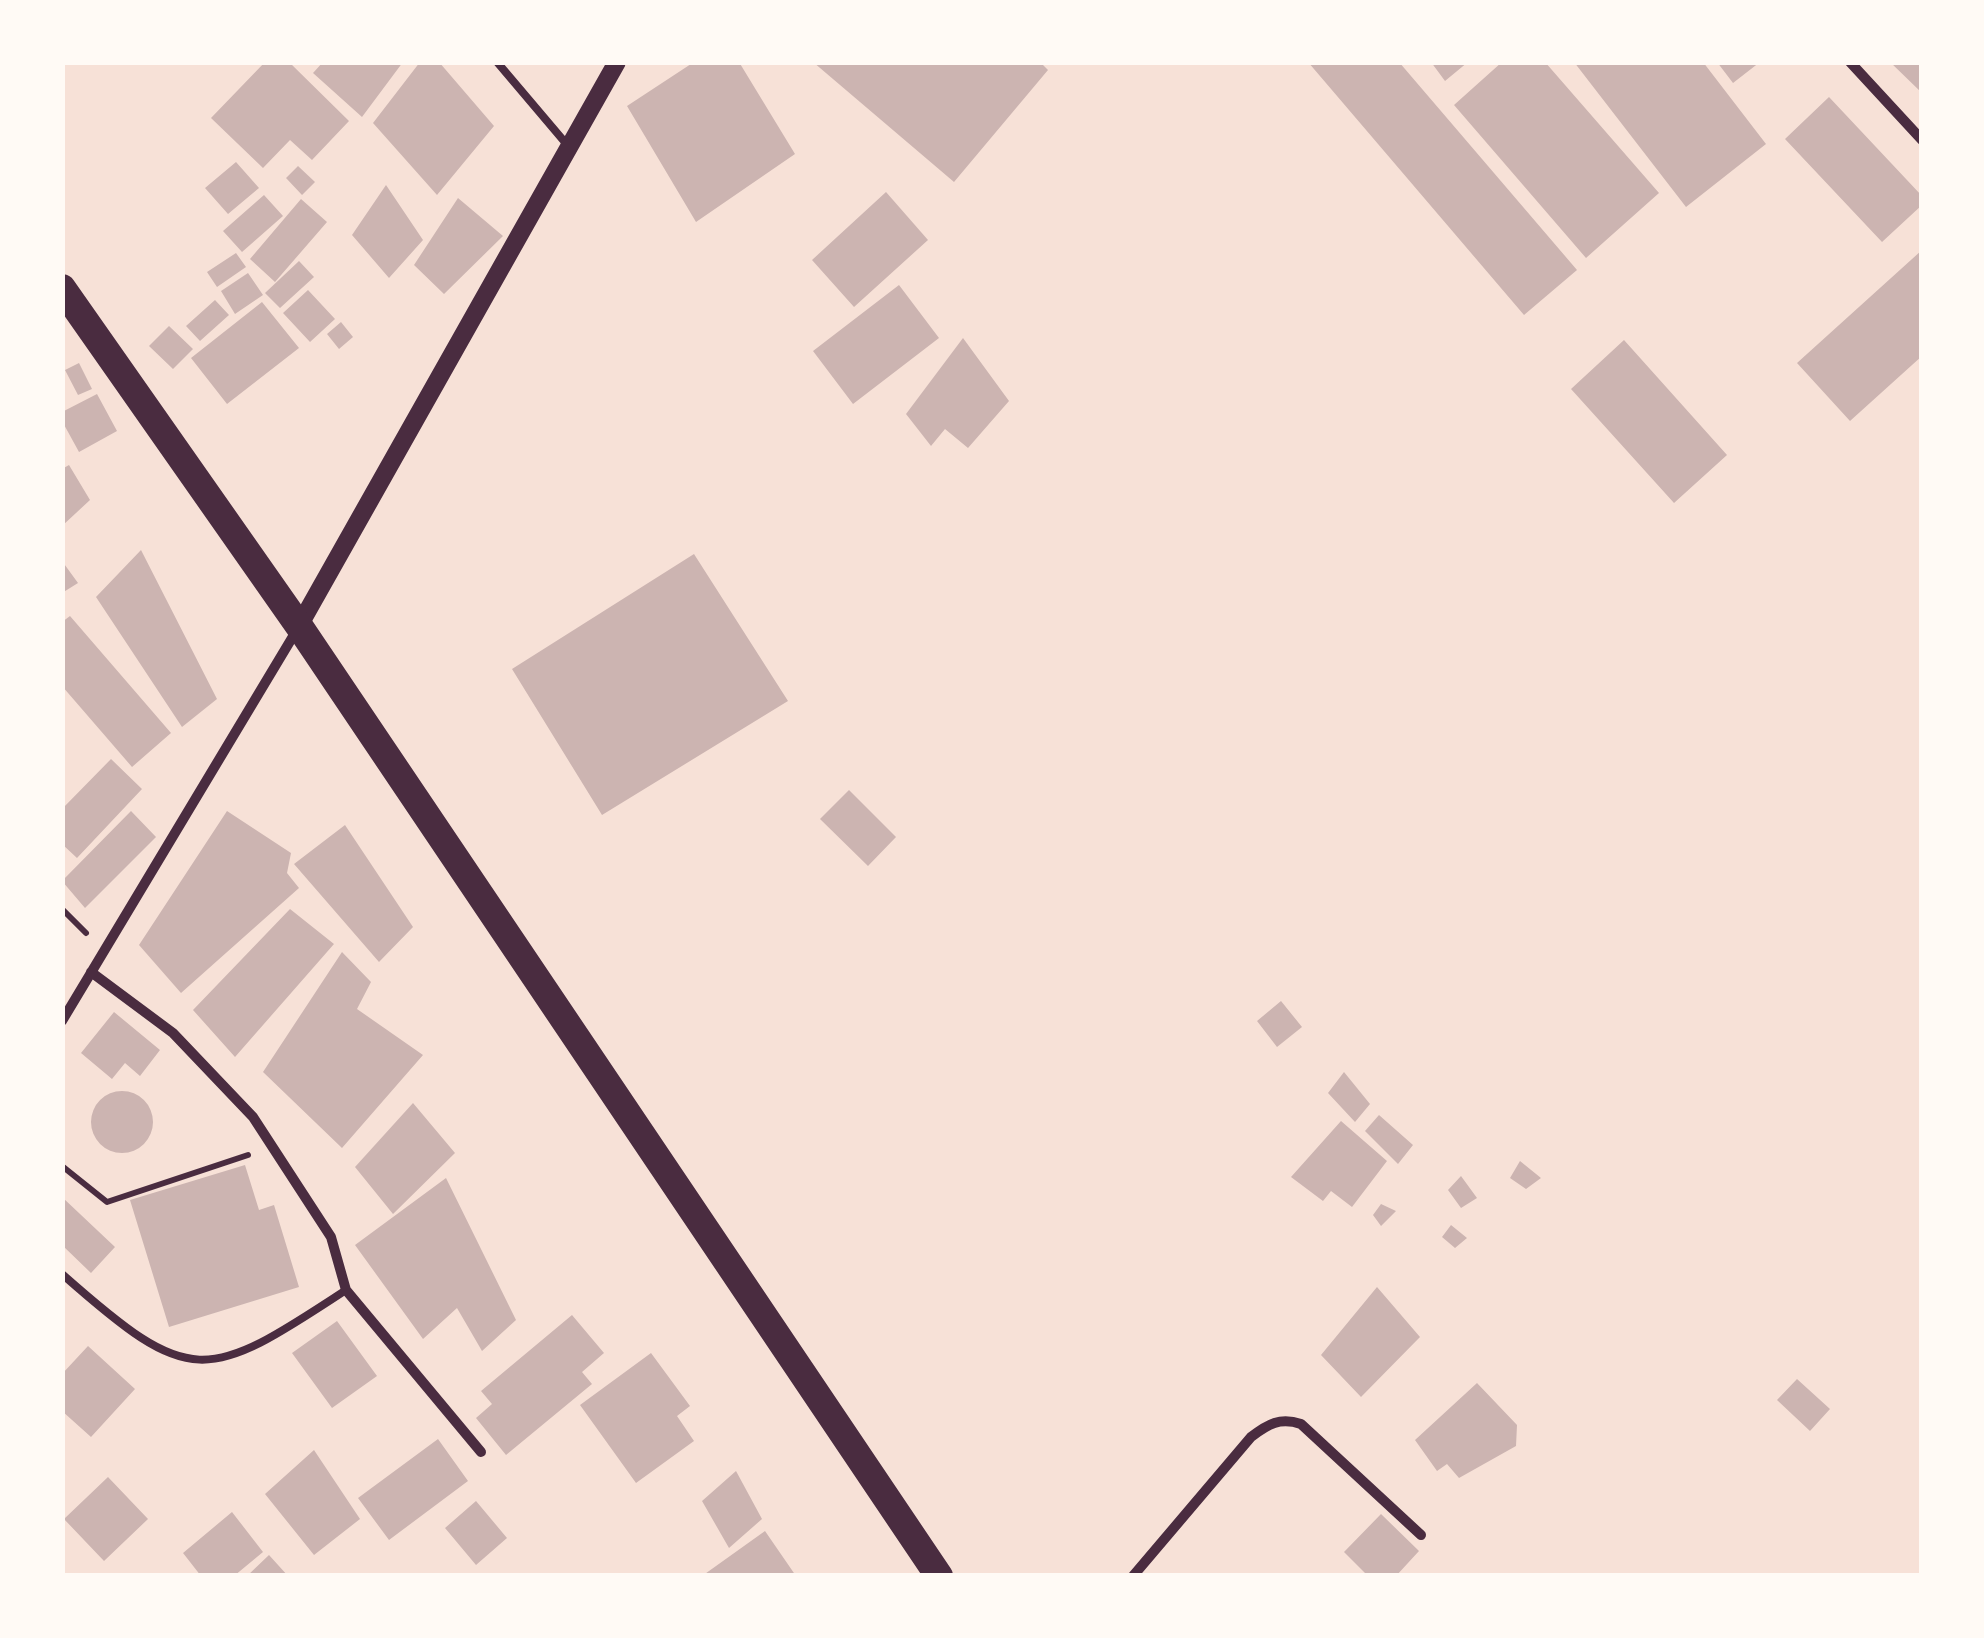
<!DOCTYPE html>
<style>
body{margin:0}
#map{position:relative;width:1984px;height:1638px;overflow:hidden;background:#f7e1d7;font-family:Figtree,sans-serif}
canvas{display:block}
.frame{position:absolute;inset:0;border:65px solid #fffaf5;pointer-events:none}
</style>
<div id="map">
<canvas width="1984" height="1638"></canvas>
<div class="frame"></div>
</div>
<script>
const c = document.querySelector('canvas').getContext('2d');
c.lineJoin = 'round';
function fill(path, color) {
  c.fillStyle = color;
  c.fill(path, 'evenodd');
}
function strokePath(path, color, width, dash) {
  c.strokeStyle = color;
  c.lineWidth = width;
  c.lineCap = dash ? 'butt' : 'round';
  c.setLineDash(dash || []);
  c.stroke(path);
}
fill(new Path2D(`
 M 265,62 L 289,62 L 349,121 L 312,160 L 290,140 L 263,168 L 211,118 Z
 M 323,62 L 403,62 L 362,117 L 313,73 Z
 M 420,62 L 439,62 L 494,126 L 437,195 L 373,123 Z
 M 694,62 L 739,62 L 795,154 L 696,222 L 627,106 Z
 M 813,62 L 1040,62 L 1048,70 L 954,182 Z
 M 1308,62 L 1399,62 L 1577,270 L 1524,315 Z
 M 1431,62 L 1468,62 L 1445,81 Z
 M 1502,62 L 1545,62 L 1659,193 L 1586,258 L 1454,105 Z
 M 1574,62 L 1703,62 L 1766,144 L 1686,207 Z
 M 1717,62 L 1760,62 L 1733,83 Z
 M 1890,62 L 1922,62 L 1922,93 Z
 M 1829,97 L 1922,196 L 1922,205 L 1882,242 L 1785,139 Z
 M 236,162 L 259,188 L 228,214 L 205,188 Z
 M 298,166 L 315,182 L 302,195 L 286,178 Z
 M 386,185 L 423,240 L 389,278 L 352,235 Z
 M 886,192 L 928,240 L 854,307 L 812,260 Z
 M 264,195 L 283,216 L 242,252 L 223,231 Z
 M 458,198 L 503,236 L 444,294 L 414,265 Z
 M 301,199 L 327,222 L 275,282 L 250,259 Z
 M 1922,250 L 1922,356 L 1850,421 L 1797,363 Z
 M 236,253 L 246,267 L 217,287 L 207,272 Z
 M 299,261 L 314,277 L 280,308 L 265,293 Z
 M 248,273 L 263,295 L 235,314 L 221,291 Z
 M 899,285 L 939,338 L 853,404 L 813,351 Z
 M 308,290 L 335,319 L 310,342 L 283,313 Z
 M 215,300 L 229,315 L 200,341 L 186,326 Z
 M 262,302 L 299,348 L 227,404 L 191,358 Z
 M 341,322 L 353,337 L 339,349 L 327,334 Z
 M 169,326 L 193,349 L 173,369 L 149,346 Z
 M 963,338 L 1009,401 L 968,448 L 945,429 L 931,446 L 906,414 Z
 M 1624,340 L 1727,455 L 1674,503 L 1571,389 Z
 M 79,363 L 92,389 L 78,395 L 65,370 Z
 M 97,394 L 117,431 L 79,452 L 62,421 L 62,412 Z
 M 69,465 L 90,500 L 62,526 L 62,469 Z
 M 141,550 L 217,699 L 182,727 L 96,597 Z
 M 694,554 L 788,701 L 602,815 L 512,669 Z
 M 62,561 L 78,583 L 62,593 Z
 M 70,616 L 171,733 L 132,767 L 62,686 L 62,622 Z
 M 111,759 L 142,789 L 77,858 L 62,844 L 62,809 Z
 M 849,790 L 896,837 L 868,866 L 820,819 Z
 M 131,811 L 156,837 L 85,908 L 62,881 Z
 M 227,811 L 291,853 L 287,873 L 299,888 L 181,993 L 139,945 Z
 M 345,825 L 413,927 L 379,962 L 294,864 Z
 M 290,909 L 334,944 L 235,1057 L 193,1010 Z
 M 342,952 L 371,982 L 357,1009 L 423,1055 L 342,1148 L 263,1072 Z
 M 1281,1001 L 1302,1027 L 1277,1047 L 1257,1021 Z
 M 114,1012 L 160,1050 L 140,1076 L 125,1063 L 112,1079 L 81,1053 Z
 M 1344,1072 L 1370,1104 L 1355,1122 L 1328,1093 Z
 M91 1122a31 31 0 1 1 62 0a31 31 0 1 1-62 0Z
 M 413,1103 L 455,1153 L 393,1214 L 355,1167 Z
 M 1379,1115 L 1413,1145 L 1398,1164 L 1365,1131 Z
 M 1341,1121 L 1387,1161 L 1352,1207 L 1331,1191 L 1323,1201 L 1291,1177 Z
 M 1520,1161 L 1541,1178 L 1526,1189 L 1510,1178 Z
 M 245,1165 L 259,1210 L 274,1205 L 299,1287 L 169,1327 L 130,1200 Z
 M 1461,1176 L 1477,1198 L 1461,1208 L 1448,1190 Z
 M 446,1178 L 516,1320 L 482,1351 L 457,1308 L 423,1339 L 355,1245 Z
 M 62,1197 L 115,1247 L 91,1273 L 62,1245 Z
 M 1381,1204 L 1396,1211 L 1381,1226 L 1373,1215 Z
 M 1451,1225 L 1467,1238 L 1455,1248 L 1442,1237 Z
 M 1377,1287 L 1420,1337 L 1361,1397 L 1321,1355 Z
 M 572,1315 L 604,1353 L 582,1372 L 592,1384 L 506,1455 L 476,1418 L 492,1404 L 481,1391 Z
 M 337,1321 L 377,1376 L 332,1408 L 292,1353 Z
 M 88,1346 L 135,1389 L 91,1437 L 62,1411 L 62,1374 Z
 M 651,1353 L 690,1406 L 677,1416 L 694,1441 L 636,1483 L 580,1405 Z
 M 1797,1379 L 1830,1409 L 1810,1431 L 1777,1400 Z
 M 1477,1383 L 1517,1425 L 1516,1446 L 1459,1478 L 1447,1464 L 1437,1471 L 1415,1440 Z
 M 438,1439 L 468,1481 L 389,1540 L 358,1498 Z
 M 314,1450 L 360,1519 L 314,1555 L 265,1494 Z
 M 736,1471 L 762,1519 L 729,1548 L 702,1501 Z
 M 108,1477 L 148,1519 L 104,1561 L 64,1519 Z
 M 476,1501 L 507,1538 L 476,1565 L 445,1528 Z
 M 232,1512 L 263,1552 L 234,1576 L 201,1576 L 183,1553 Z
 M 1381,1514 L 1419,1551 L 1396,1576 L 1368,1576 L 1344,1552 Z
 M 765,1531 L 796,1576 L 702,1576 Z
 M 269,1555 L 288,1576 L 247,1576 Z`), '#ccb4b1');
strokePath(new Path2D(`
 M 62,909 L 86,933
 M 62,1166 L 107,1202 L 248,1155`), '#4a2c40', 6);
strokePath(new Path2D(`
 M 497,62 L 569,147
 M 62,1274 C 191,1388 205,1383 346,1290`), '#4a2c40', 8);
strokePath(new Path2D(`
 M 1850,62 L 1922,140
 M 91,972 L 173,1033 L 253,1117 L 331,1237 L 346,1290 L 481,1452
 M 62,1021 L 298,628
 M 1133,1576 L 1251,1437 C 1268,1424 1280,1417 1301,1424 L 1421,1535`), '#4a2c40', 10);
strokePath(new Path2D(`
 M 299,626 L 617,62`), '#4a2c40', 18);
strokePath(new Path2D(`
 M 62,288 L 299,626 L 939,1576`), '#4a2c40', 28);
</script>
